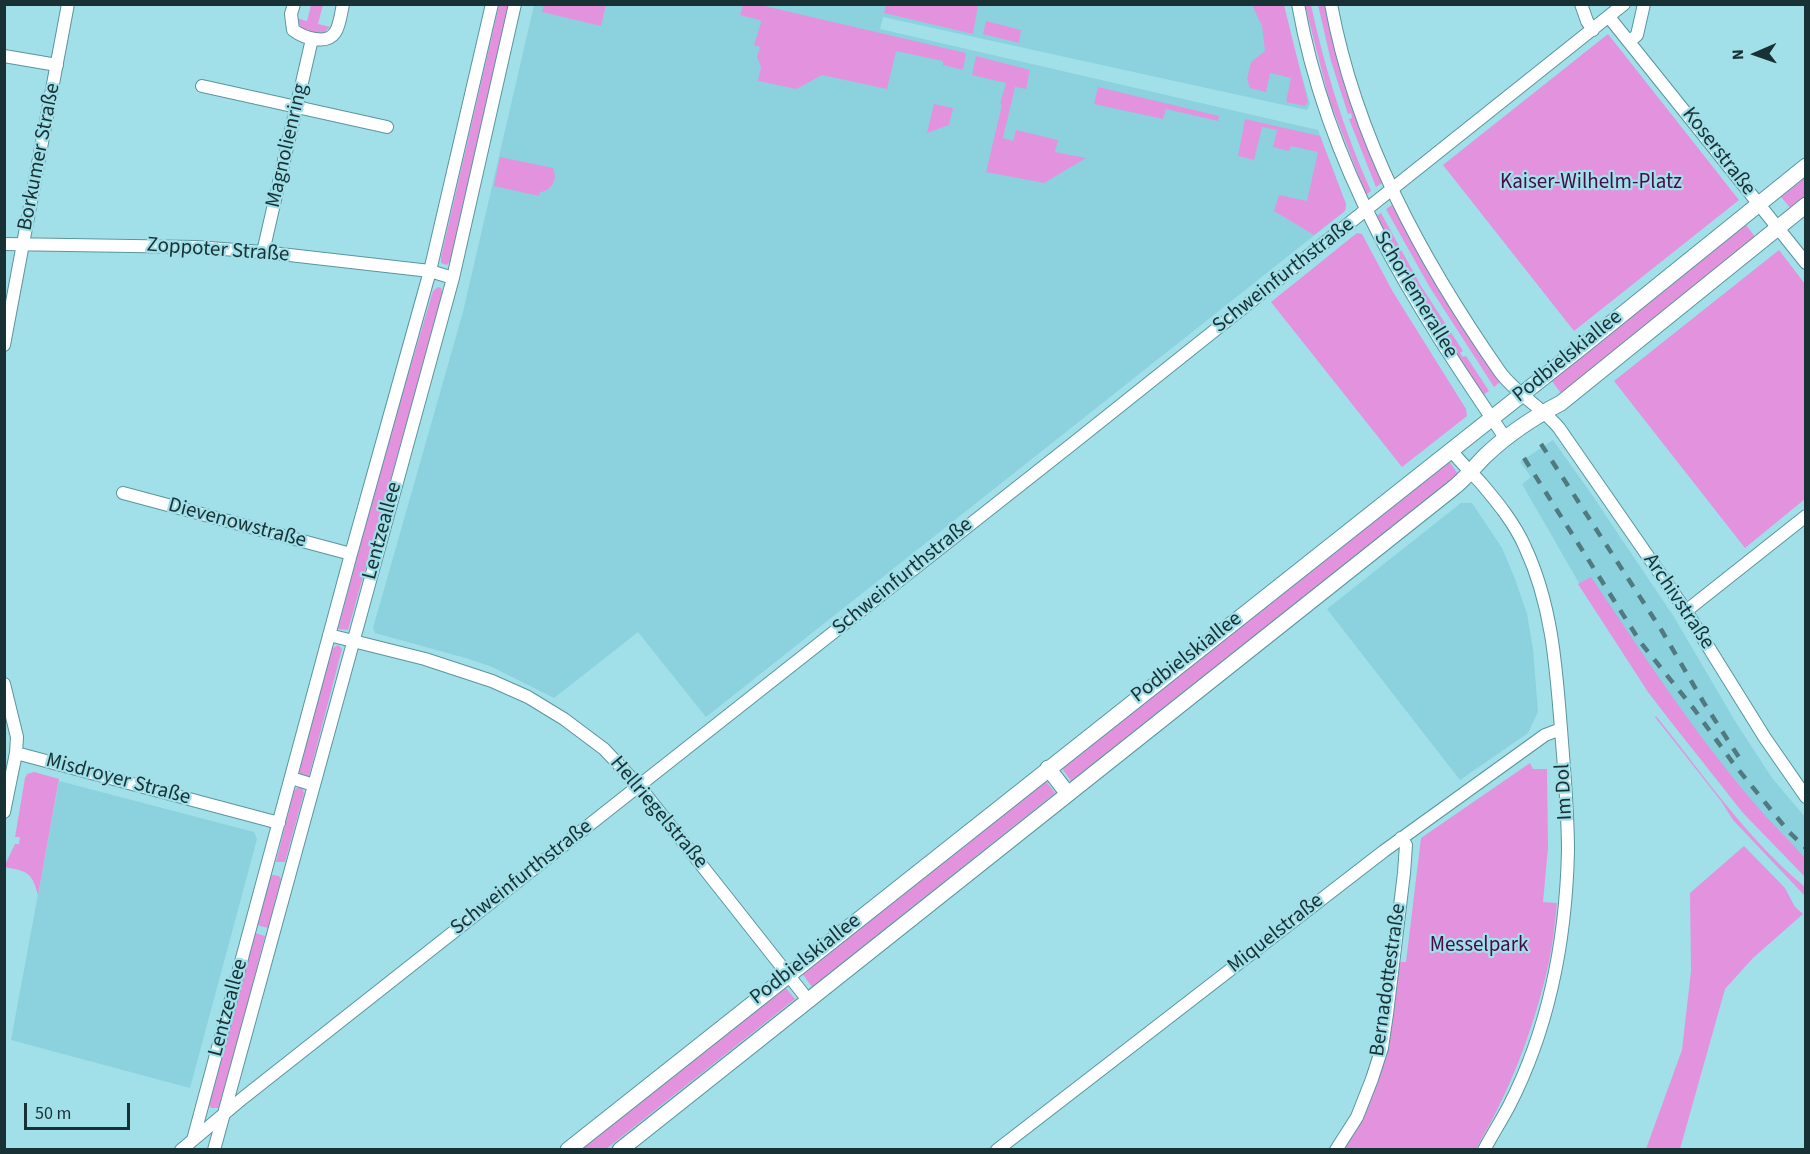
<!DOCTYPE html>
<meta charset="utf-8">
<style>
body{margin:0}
#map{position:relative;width:1810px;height:1154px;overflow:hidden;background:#a1dfe9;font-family:"Source Sans 3",sans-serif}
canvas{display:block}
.frame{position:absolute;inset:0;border:6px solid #183135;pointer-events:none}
.north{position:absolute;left:1726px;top:24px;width:60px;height:60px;-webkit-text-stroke:4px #a1dfe9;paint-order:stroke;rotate:268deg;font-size:16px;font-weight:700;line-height:24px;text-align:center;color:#183135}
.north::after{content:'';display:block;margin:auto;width:21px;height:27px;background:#183135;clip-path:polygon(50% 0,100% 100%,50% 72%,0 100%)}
.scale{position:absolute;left:24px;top:1103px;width:106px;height:27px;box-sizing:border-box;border:3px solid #183135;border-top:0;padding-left:8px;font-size:18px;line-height:21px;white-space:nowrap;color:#183135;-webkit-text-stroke:4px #a1dfe9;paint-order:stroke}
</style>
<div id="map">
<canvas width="1810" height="1154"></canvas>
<div class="frame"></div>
<div class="north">N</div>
<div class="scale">50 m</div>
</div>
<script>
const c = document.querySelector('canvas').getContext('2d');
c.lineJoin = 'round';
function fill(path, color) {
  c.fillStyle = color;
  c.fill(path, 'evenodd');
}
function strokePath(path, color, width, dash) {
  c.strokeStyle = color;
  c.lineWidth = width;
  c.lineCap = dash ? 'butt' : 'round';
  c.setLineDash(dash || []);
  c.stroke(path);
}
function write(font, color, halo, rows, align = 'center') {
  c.font = font + ' "Source Sans 3",sans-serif';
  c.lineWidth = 4.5;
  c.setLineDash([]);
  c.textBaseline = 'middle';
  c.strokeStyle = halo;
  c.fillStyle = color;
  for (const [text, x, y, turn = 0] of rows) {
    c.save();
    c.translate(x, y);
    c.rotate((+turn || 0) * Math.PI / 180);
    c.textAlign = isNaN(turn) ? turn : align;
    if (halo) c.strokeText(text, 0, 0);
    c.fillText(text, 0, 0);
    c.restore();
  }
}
fill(new Path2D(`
 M 534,5 L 1284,5 L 1293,45 L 1310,104 L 1307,110 L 883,17 L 880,29 L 1318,130 L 1346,204 L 1345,211 L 706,717 L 638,632 L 554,698 L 492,667 L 469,659 L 375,633 L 373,628 L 463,312 Z
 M 1553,440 L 1590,492 L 1674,617 L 1735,721 L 1772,778 L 1805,817 L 1805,874 L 1623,648 L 1579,583 L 1522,484 L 1531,477 L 1520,462 Z
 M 1461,503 L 1472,503 L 1502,548 L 1515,579 L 1527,614 L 1533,649 L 1538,712 L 1528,733 L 1460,780 L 1327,609 Z
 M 59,781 L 254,832 L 257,839 L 190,1088 L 11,1040 Z`), '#8bd2de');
fill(new Path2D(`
 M 886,4 L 978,4 L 978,5 L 973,34 L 884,13 Z
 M 311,5 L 323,5 L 318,24 L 330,27 L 323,33 C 311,34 300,31 296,18 L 307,21 Z
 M 499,5 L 509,5 L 451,260 L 447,265 L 441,263 L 441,257 Z
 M 544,5 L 544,4 L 606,5 L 601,26 L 542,12 Z
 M 743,5 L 760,5 L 966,53 L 963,70 L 943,65 L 943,61 L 896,51 L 887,89 L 822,75 L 796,89 L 758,81 L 761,67 L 757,57 L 760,47 L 754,45 L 761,23 L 760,20 L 740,15 Z
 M 1252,5 L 1284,5 L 1308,102 L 1305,106 L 1286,102 L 1291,78 L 1270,73 L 1266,92 L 1250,88 L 1247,79 L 1251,62 L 1265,51 L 1262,26 Z
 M 1305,5 L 1311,5 C 1325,69 1344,131 1371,191 L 1366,195 L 1329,99 Z
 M 1318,5 L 1324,5 L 1346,88 L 1382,183 L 1376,187 L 1349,119 L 1352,118 L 1351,113 L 1348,114 L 1331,61 Z
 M 986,21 L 1021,30 L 1019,43 L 983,34 Z
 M 1608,34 L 1739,200 L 1574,331 L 1443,165 Z
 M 976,56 L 1030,70 L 1026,89 L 1015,87 L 1003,138 L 1013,141 L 1016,130 L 1058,140 L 1055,152 L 1086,158 L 1044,183 L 986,172 L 1002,105 L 1000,104 L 1006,83 L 972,75 Z
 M 1098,87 L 1219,116 L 1218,121 L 1166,109 L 1163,119 L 1094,104 Z
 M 934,104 L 953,108 L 949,125 L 927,133 Z
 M 1245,119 L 1320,136 L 1346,204 L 1345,211 L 1314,235 L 1274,211 L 1279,195 L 1307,201 L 1318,152 L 1291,146 L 1289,151 L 1273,147 L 1277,130 L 1262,127 L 1254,160 L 1238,156 Z
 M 500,157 L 553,168 C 558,179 552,191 540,192 L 539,196 L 494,186 Z
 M 1805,178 L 1805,199 L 1792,210 L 1781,197 Z
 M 1392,205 L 1435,282 L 1500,382 L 1494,387 L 1429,286 L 1386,209 Z
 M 1381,213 L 1421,286 L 1463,351 L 1460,353 L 1463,357 L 1466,356 L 1489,391 L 1483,395 L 1415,287 L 1375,217 Z
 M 1746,225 L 1756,238 L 1561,393 L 1551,380 Z
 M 1357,233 L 1362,234 L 1393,292 L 1466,409 L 1467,416 L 1402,467 L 1271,302 Z
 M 1779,250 L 1805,284 L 1805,499 L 1745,548 L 1614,381 Z
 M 438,287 L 441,288 L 443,294 L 348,630 L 338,629 L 383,460 L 433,291 Z
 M 1449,461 L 1458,474 L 1071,781 L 1061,767 Z
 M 1591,577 C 1643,654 1694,733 1755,804 C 1771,823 1789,840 1805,858 L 1805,877 L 1743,813 L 1671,722 L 1648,692 L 1578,584 Z
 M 338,645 L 342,649 L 309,776 L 307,777 L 300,775 L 299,772 L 331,649 Z
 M 1656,716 C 1703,774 1747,839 1805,887 L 1805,896 L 1733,820 L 1721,801 L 1655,717 Z
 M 1530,763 L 1533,769 L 1547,769 L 1548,848 L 1543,902 L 1557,903 C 1555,923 1553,943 1549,962 C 1534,1029 1510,1091 1476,1149 L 1344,1150 L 1365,1114 L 1389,1048 L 1399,962 L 1406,962 L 1421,838 Z
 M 34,772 L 59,779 L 38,895 C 32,872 27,871 4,867 L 15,844 L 19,844 L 20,837 L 15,837 L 25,778 L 27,774 Z
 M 1045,780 L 1055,793 L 812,987 L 802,973 Z
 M 302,787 L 304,793 L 285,862 L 276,862 L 294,791 L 297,788 Z
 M 1744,846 L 1785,888 L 1795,907 L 1803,914 L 1753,958 L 1725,989 L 1680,1149 L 1646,1149 L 1682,1050 L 1691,971 L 1690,893 Z
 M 273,875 L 279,876 L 281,879 L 268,928 L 257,925 L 270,876 Z
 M 255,933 L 265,936 L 220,1108 L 211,1108 L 209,1105 Z
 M 785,987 L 795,999 L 606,1149 L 581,1150 Z`), '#e393de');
const minor = new Path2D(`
 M 294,4 L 291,14 L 293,30 C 300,35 306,38 315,39 C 339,43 339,23 343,4
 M 1298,4 C 1328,172 1412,301 1506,439
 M 1331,4 C 1356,139 1422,260 1500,372 C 1516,394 1542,407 1559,428 L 1686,611 L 1765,738 L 1806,797
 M 1581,4 L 1587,21 L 1593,30
 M 1609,17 L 1806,263
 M 1630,41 L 1637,35 L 1644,4
 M 4,56 L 57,65
 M 202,86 L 387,127
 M 4,244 L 196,247 L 263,252 L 430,271 L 453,278
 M 263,252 L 312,39
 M 4,345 L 68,4
 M 1451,450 C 1460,462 1471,472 1481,483 C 1498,503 1515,524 1525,547 C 1552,605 1556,666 1561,729 C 1564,769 1568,810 1568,851 C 1566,938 1549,1028 1509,1106 C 1501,1121 1492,1135 1484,1150
 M 123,493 L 351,554
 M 1686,611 L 1806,516
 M 329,635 L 425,659 L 492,681 L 528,697 L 564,719 L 604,749 L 639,786 L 808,1000
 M 4,684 L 17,737 L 16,753
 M 291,778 L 314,785
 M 4,812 L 16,753 L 279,823
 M 193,1140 L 351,554 L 430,271 L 492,4
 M 181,1150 L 243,1098 L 1076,441 L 1624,4
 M 214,1150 L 453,278 L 515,4
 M 997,1150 L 1384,851 L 1545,735 L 1561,729
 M 1336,1150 L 1357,1117 L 1372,1079 L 1382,1048 L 1387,1014 L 1404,873 L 1406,845 L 1401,838`);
const tertiary = new Path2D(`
 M 1048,768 L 1068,794
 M 568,1150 L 1583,346 L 1806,166
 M 620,1150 L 1452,489 C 1465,479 1474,467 1485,456 C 1507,435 1534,417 1561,403 L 1806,205`);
strokePath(minor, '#59969f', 14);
strokePath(tertiary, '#59969f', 17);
strokePath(minor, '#fff', 12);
strokePath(tertiary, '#fff', 15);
strokePath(new Path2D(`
 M 1541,444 L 1662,631 L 1704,703 L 1740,759
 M 1524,458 L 1641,643 L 1694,709 L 1733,763 L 1789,832 L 1806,848`), '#517980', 4.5, [10, 10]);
write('21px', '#183135', '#a1dfe9', [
 ["Magnolienring",288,146,-77],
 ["Koserstraße",1718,152,52],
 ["Borkumer Straße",40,157,-79],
 ["Zoppoter Straße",218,251,4],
 ["Schweinfurthstraße",1284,276,-38],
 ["Schorlemerallee",1415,295,59],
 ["Podbielskiallee",1568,357,-39],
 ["Dievenowstraße",237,524,15],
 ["Lentzeallee",383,531,-75],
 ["Schweinfurthstraße",903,577,-39],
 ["Archivstraße",1678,602,56],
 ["Podbielskiallee",1187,658,-38],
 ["Misdroyer Straße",118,780,15],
 ["Im Dol",1565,792,-93],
 ["Hellriegelstraße",658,813,50],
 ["Schweinfurthstraße",522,878,-38],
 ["Miquelstraße",1276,934,-38],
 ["Podbielskiallee",806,960,-38],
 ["Bernadottestraße",1389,980,-82],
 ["Lentzeallee",229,1008,-75]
]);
write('21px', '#480b48', '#a1dfe9', [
 ["Kaiser-Wilhelm-Platz",1591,183],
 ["Messelpark",1479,946]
]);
</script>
